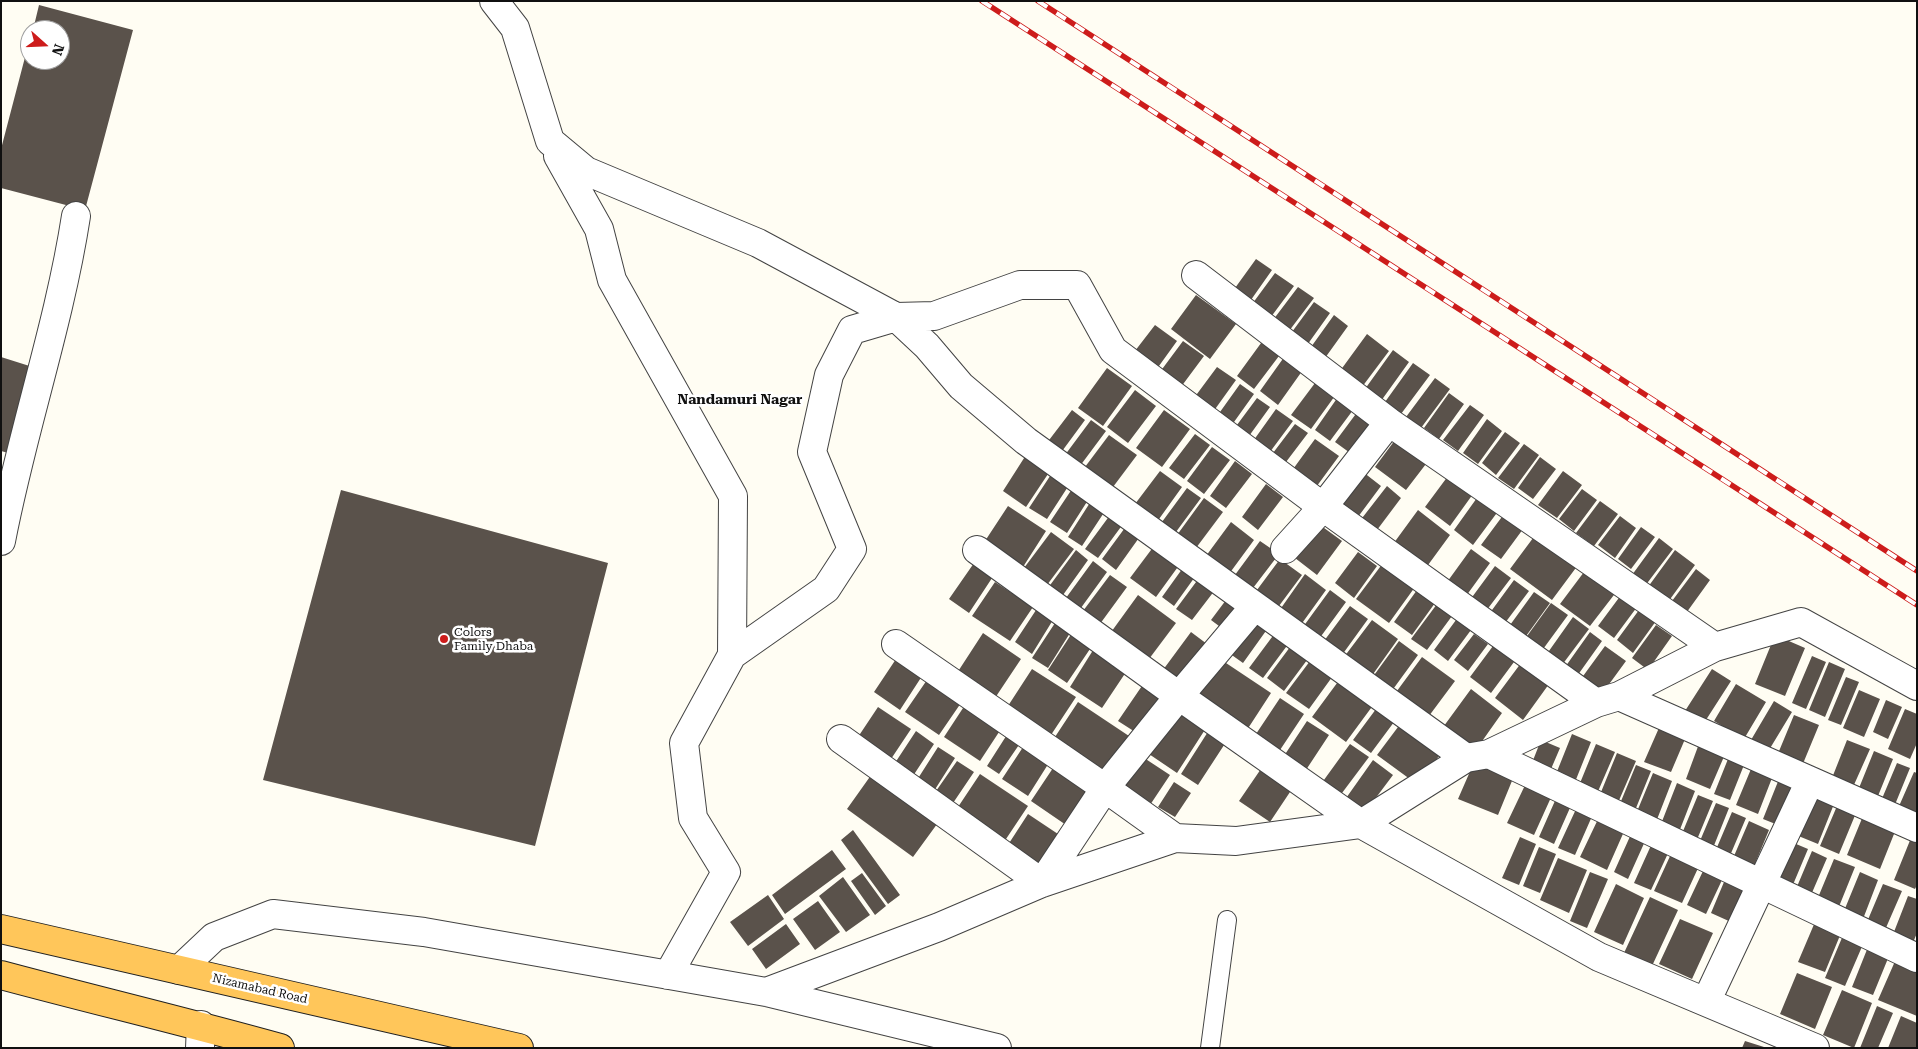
<!DOCTYPE html>
<style>
body{margin:0}
#map{position:relative;width:1918px;height:1049px;overflow:hidden;background:#fffdf3;font-family:"Roboto Serif",serif}
canvas{display:block}
.frame{position:absolute;inset:0;border:2px solid #101010;pointer-events:none}
.north{position:absolute;left:20px;top:20px;width:50px;height:50px;box-sizing:border-box;background:#fff;border:1px solid #9f9f9f;border-radius:50%;rotate:110deg;font-size:14px;font-weight:700;line-height:20px;text-align:center;color:#101010}
.north::after{content:'';display:block;margin:auto;width:18px;height:22px;background:#cd1c1b;clip-path:polygon(50% 0,100% 100%,50% 72%,0 100%)}
</style>
<div id="map">
<canvas width="1918" height="1049"></canvas>
<div class="frame"></div>
<div class="north">N</div>
</div>
<script>
const c = document.querySelector('canvas').getContext('2d');
c.lineJoin = 'round';
function fill(path, color) {
  c.fillStyle = color;
  c.fill(path, 'evenodd');
}
function strokePath(path, color, width, dash) {
  c.strokeStyle = color;
  c.lineWidth = width;
  c.lineCap = dash ? 'butt' : 'round';
  c.setLineDash(dash || []);
  c.stroke(path);
}
function write(font, color, halo, rows, align = 'center') {
  c.font = font + ' "Roboto Serif",serif';
  c.lineWidth = 5;
  c.setLineDash([]);
  c.textBaseline = 'middle';
  c.strokeStyle = halo;
  c.fillStyle = color;
  for (const [text, x, y, turn = 0] of rows) {
    c.save();
    c.translate(x, y);
    c.rotate((+turn || 0) * Math.PI / 180);
    c.textAlign = isNaN(turn) ? turn : align;
    if (halo) c.strokeText(text, 0, 0);
    c.fillText(text, 0, 0);
    c.restore();
  }
}
fill(new Path2D(`
 M 39,5 L 133,30 L 85,210 L 1,188 L 1,149 L 29,42 L 30,60 L 60,60 L 60,30 L 33,30 Z
 M 1256,259 L 1272,270 L 1246,307 L 1230,295 Z
 M 1275,273 L 1294,286 L 1265,325 L 1247,311 Z
 M 1298,287 L 1314,298 L 1286,335 L 1270,324 Z
 M 1196,295 L 1236,324 L 1210,359 L 1171,329 Z
 M 1314,302 L 1330,313 L 1305,348 L 1289,336 Z
 M 1334,315 L 1348,326 L 1320,365 L 1306,354 Z
 M 1155,325 L 1177,341 L 1151,377 L 1128,360 Z
 M 1367,334 L 1389,351 L 1362,387 L 1340,371 Z
 M 1264,339 L 1282,352 L 1254,389 L 1237,376 Z
 M 1183,341 L 1204,356 L 1175,395 L 1154,380 Z
 M 1393,350 L 1409,362 L 1381,401 L 1365,389 Z
 M 1287,353 L 1305,367 L 1278,405 L 1260,391 Z
 M 1,357 L 39,369 L 12,454 L 1,451 Z
 M 1413,363 L 1430,375 L 1401,414 L 1385,402 Z
 M 1217,367 L 1236,380 L 1213,412 L 1194,398 Z
 M 1107,368 L 1132,386 L 1103,426 L 1078,408 Z
 M 1435,378 L 1450,389 L 1421,428 L 1406,417 Z
 M 1318,379 L 1337,393 L 1311,429 L 1291,415 Z
 M 1240,384 L 1254,394 L 1229,429 L 1215,419 Z
 M 1135,390 L 1156,406 L 1128,443 L 1107,427 Z
 M 1449,393 L 1464,404 L 1439,439 L 1424,428 Z
 M 1340,394 L 1356,406 L 1330,441 L 1315,430 Z
 M 1257,398 L 1270,407 L 1244,443 L 1231,433 Z
 M 1470,405 L 1484,415 L 1458,451 L 1443,440 Z
 M 1361,407 L 1383,423 L 1357,458 L 1335,442 Z
 M 1276,409 L 1293,421 L 1267,456 L 1251,444 Z
 M 1072,410 L 1085,420 L 1057,458 L 1043,448 Z
 M 1164,410 L 1190,429 L 1162,467 L 1136,448 Z
 M 1487,419 L 1502,431 L 1478,464 L 1463,453 Z
 M 1091,420 L 1106,431 L 1077,470 L 1062,459 Z
 M 1295,424 L 1308,433 L 1286,462 L 1273,453 Z
 M 1505,432 L 1520,443 L 1496,475 L 1482,463 Z
 M 1195,434 L 1210,445 L 1184,479 L 1169,468 Z
 M 1109,435 L 1137,455 L 1107,495 L 1079,475 Z
 M 1398,436 L 1429,460 L 1406,490 L 1375,467 Z
 M 1315,439 L 1339,456 L 1311,494 L 1288,476 Z
 M 1524,444 L 1539,455 L 1514,489 L 1498,478 Z
 M 1212,447 L 1230,460 L 1204,494 L 1187,481 Z
 M 1026,455 L 1050,471 L 1026,507 L 1003,491 Z
 M 1540,457 L 1556,469 L 1533,499 L 1518,488 Z
 M 1235,461 L 1252,474 L 1226,508 L 1210,496 Z
 M 1054,470 L 1071,482 L 1047,519 L 1029,508 Z
 M 1160,471 L 1182,487 L 1154,526 L 1132,508 Z
 M 1563,471 L 1582,485 L 1557,518 L 1538,505 Z
 M 1363,472 L 1381,486 L 1352,525 L 1334,511 Z
 M 1448,476 L 1473,494 L 1450,526 L 1425,507 Z
 M 1266,484 L 1283,497 L 1258,530 L 1242,517 Z
 M 1074,486 L 1090,497 L 1067,533 L 1050,522 Z
 M 1387,486 L 1401,498 L 1374,534 L 1359,522 Z
 M 1187,488 L 1201,498 L 1173,536 L 1159,526 Z
 M 1582,489 L 1597,500 L 1574,531 L 1559,519 Z
 M 341,490 L 608,563 L 535,846 L 263,780 Z
 M 1479,495 L 1499,510 L 1473,545 L 1454,530 Z
 M 1093,498 L 1107,508 L 1082,546 L 1068,537 Z
 M 1204,498 L 1223,512 L 1196,548 L 1177,535 Z
 M 1600,501 L 1618,514 L 1594,546 L 1576,533 Z
 M 1008,506 L 1046,531 L 1023,567 L 985,541 Z
 M 1418,510 L 1450,535 L 1420,576 L 1388,551 Z
 M 1507,510 L 1526,525 L 1501,559 L 1481,545 Z
 M 1113,511 L 1126,520 L 1098,558 L 1085,549 Z
 M 1620,516 L 1636,528 L 1615,558 L 1598,545 Z
 M 1231,522 L 1254,540 L 1229,574 L 1206,556 Z
 M 1127,525 L 1141,535 L 1116,570 L 1102,559 Z
 M 1320,525 L 1342,541 L 1317,575 L 1295,558 Z
 M 1641,527 L 1655,537 L 1631,569 L 1618,559 Z
 M 1051,532 L 1074,549 L 1044,589 L 1021,572 Z
 M 1536,534 L 1578,565 L 1552,600 L 1510,569 Z
 M 1659,538 L 1673,549 L 1645,586 L 1632,575 Z
 M 1260,541 L 1279,554 L 1250,592 L 1232,579 Z
 M 1154,546 L 1180,564 L 1156,597 L 1130,578 Z
 M 1471,549 L 1490,563 L 1461,603 L 1442,589 Z
 M 1076,550 L 1088,560 L 1058,602 L 1045,592 Z
 M 1675,550 L 1695,565 L 1668,602 L 1648,587 Z
 M 1358,552 L 1377,566 L 1354,598 L 1335,583 Z
 M 1280,559 L 1302,575 L 1276,610 L 1254,594 Z
 M 1093,561 L 1107,572 L 1078,612 L 1063,602 Z
 M 974,563 L 994,575 L 969,613 L 949,599 Z
 M 1383,563 L 1415,587 L 1389,623 L 1356,599 Z
 M 1185,565 L 1197,574 L 1174,606 L 1162,597 Z
 M 1495,566 L 1511,578 L 1483,615 L 1467,604 Z
 M 1587,568 L 1617,591 L 1590,626 L 1560,604 Z
 M 1696,569 L 1710,580 L 1684,616 L 1669,605 Z
 M 1305,574 L 1326,590 L 1300,626 L 1279,611 Z
 M 1110,575 L 1127,587 L 1097,628 L 1080,615 Z
 M 1199,578 L 1215,590 L 1192,620 L 1176,609 Z
 M 1514,580 L 1529,591 L 1499,631 L 1484,621 Z
 M 995,582 L 1033,607 L 1010,641 L 972,616 Z
 M 1330,590 L 1346,602 L 1319,639 L 1303,627 Z
 M 1417,590 L 1435,603 L 1412,635 L 1394,622 Z
 M 1534,592 L 1550,603 L 1521,643 L 1505,632 Z
 M 1138,595 L 1176,623 L 1146,663 L 1109,635 Z
 M 1621,595 L 1637,607 L 1614,638 L 1598,626 Z
 M 1229,596 L 1241,605 L 1223,629 L 1211,620 Z
 M 1551,603 L 1568,615 L 1538,656 L 1522,643 Z
 M 1040,604 L 1056,615 L 1032,654 L 1015,642 Z
 M 1437,604 L 1452,616 L 1427,650 L 1411,639 Z
 M 1350,606 L 1368,619 L 1342,655 L 1324,641 Z
 M 1639,610 L 1656,621 L 1633,653 L 1617,640 Z
 M 1573,617 L 1589,629 L 1559,669 L 1544,658 Z
 M 1255,619 L 1268,628 L 1243,663 L 1229,653 Z
 M 1372,620 L 1398,639 L 1371,677 L 1344,657 Z
 M 1456,620 L 1471,630 L 1448,661 L 1434,650 Z
 M 1055,623 L 1070,633 L 1048,668 L 1032,658 Z
 M 1656,625 L 1672,636 L 1648,670 L 1632,658 Z
 M 1191,632 L 1211,647 L 1180,688 L 1160,674 Z
 M 1590,632 L 1602,641 L 1575,679 L 1563,670 Z
 M 983,633 L 1021,659 L 995,698 L 957,673 Z
 M 1072,633 L 1092,646 L 1067,683 L 1048,670 Z
 M 1275,633 L 1289,643 L 1263,678 L 1249,668 Z
 M 1474,634 L 1488,644 L 1468,671 L 1454,660 Z
 M 1775,635 L 1805,648 L 1785,696 L 1755,684 Z
 M 1399,641 L 1418,655 L 1391,692 L 1372,678 Z
 M 1293,643 L 1310,656 L 1284,691 L 1267,678 Z
 M 1493,646 L 1514,662 L 1491,693 L 1470,677 Z
 M 1605,646 L 1626,661 L 1599,698 L 1578,683 Z
 M 1095,647 L 1128,669 L 1102,708 L 1070,687 Z
 M 898,656 L 924,673 L 900,710 L 874,692 Z
 M 1812,656 L 1826,662 L 1806,709 L 1792,703 Z
 M 1217,657 L 1271,693 L 1245,733 L 1191,697 Z
 M 1313,657 L 1335,673 L 1309,709 L 1286,693 Z
 M 1422,657 L 1455,681 L 1426,720 L 1394,695 Z
 M 1829,662 L 1845,669 L 1825,717 L 1809,710 Z
 M 1521,663 L 1549,684 L 1523,720 L 1495,698 Z
 M 1032,669 L 1076,697 L 1049,738 L 1006,709 Z
 M 1712,669 L 1731,681 L 1704,723 L 1685,711 Z
 M 929,677 L 963,700 L 939,735 L 905,712 Z
 M 1846,677 L 1859,682 L 1841,725 L 1828,720 Z
 M 1340,679 L 1374,704 L 1346,742 L 1312,717 Z
 M 1146,680 L 1171,696 L 1143,737 L 1118,721 Z
 M 1736,684 L 1766,702 L 1744,739 L 1714,721 Z
 M 1471,689 L 1502,713 L 1473,754 L 1441,730 Z
 M 1859,690 L 1880,699 L 1864,737 L 1843,728 Z
 M 1280,698 L 1304,714 L 1274,759 L 1250,743 Z
 M 1886,700 L 1902,707 L 1888,739 L 1873,732 Z
 M 1774,701 L 1792,712 L 1769,750 L 1751,740 Z
 M 1078,702 L 1135,740 L 1111,778 L 1053,740 Z
 M 1177,704 L 1208,725 L 1177,773 L 1146,752 Z
 M 965,705 L 1001,729 L 980,761 L 944,737 Z
 M 1379,705 L 1397,718 L 1371,753 L 1353,740 Z
 M 878,707 L 911,729 L 887,765 L 854,743 Z
 M 1905,709 L 1917,714 L 1917,743 L 1910,759 L 1888,749 Z
 M 1794,715 L 1819,725 L 1802,766 L 1777,756 Z
 M 1404,719 L 1444,749 L 1418,785 L 1377,755 Z
 M 1307,721 L 1329,735 L 1302,776 L 1280,762 Z
 M 1662,721 L 1688,732 L 1671,772 L 1644,762 Z
 M 1211,727 L 1228,739 L 1198,785 L 1181,774 Z
 M 1010,730 L 1023,739 L 999,774 L 987,766 Z
 M 916,731 L 934,744 L 911,779 L 893,766 Z
 M 1572,734 L 1591,742 L 1573,787 L 1554,779 Z
 M 1541,740 L 1560,748 L 1548,776 L 1530,768 Z
 M 1847,740 L 1870,749 L 1853,787 L 1832,778 Z
 M 1027,741 L 1052,758 L 1028,796 L 1002,779 Z
 M 1700,741 L 1726,752 L 1710,789 L 1686,779 Z
 M 1350,744 L 1369,757 L 1339,797 L 1321,784 Z
 M 1596,744 L 1615,752 L 1596,796 L 1578,788 Z
 M 938,747 L 955,758 L 934,791 L 917,780 Z
 M 1874,751 L 1893,759 L 1878,796 L 1859,788 Z
 M 1135,752 L 1170,775 L 1146,811 L 1111,789 Z
 M 1617,753 L 1636,761 L 1617,805 L 1599,797 Z
 M 1730,754 L 1746,760 L 1730,800 L 1714,794 Z
 M 1373,760 L 1393,775 L 1363,815 L 1344,801 Z
 M 1475,760 L 1514,776 L 1498,815 L 1458,799 Z
 M 957,761 L 974,772 L 951,806 L 934,794 Z
 M 1265,763 L 1296,783 L 1270,822 L 1239,801 Z
 M 1897,763 L 1910,768 L 1894,807 L 1881,801 Z
 M 1055,765 L 1094,790 L 1069,827 L 1031,801 Z
 M 1636,765 L 1651,771 L 1634,813 L 1619,806 Z
 M 1751,769 L 1772,778 L 1758,814 L 1736,805 Z
 M 874,771 L 940,820 L 913,857 L 847,809 Z
 M 1914,772 L 1917,773 L 1917,811 L 1913,820 L 1896,813 Z
 M 1653,773 L 1672,781 L 1656,822 L 1636,814 Z
 M 980,774 L 1028,806 L 1002,845 L 954,813 Z
 M 1779,779 L 1799,788 L 1783,827 L 1763,819 Z
 M 1527,781 L 1553,793 L 1534,835 L 1507,823 Z
 M 1174,782 L 1191,793 L 1175,817 L 1158,807 Z
 M 1677,783 L 1695,791 L 1679,832 L 1661,824 Z
 M 1558,794 L 1573,801 L 1554,844 L 1539,837 Z
 M 1698,795 L 1713,801 L 1696,842 L 1681,836 Z
 M 1813,795 L 1834,804 L 1818,844 L 1796,835 Z
 M 1716,803 L 1729,808 L 1711,853 L 1697,848 Z
 M 1837,806 L 1856,813 L 1839,854 L 1820,846 Z
 M 1577,807 L 1593,814 L 1575,855 L 1558,848 Z
 M 1732,812 L 1746,818 L 1729,858 L 1715,852 Z
 M 1028,814 L 1064,838 L 1040,875 L 1004,851 Z
 M 1600,815 L 1626,827 L 1607,870 L 1580,857 Z
 M 1863,816 L 1896,829 L 1880,869 L 1847,855 Z
 M 1749,821 L 1769,830 L 1752,871 L 1731,863 Z
 M 853,830 L 900,895 L 888,904 L 841,840 Z
 M 1632,832 L 1646,839 L 1628,879 L 1614,872 Z
 M 1913,833 L 1917,835 L 1917,885 L 1915,889 L 1894,880 Z
 M 1520,837 L 1536,844 L 1519,885 L 1502,878 Z
 M 1653,841 L 1670,849 L 1651,890 L 1634,883 Z
 M 1789,841 L 1808,849 L 1792,887 L 1773,879 Z
 M 1539,847 L 1556,854 L 1540,893 L 1523,886 Z
 M 832,850 L 846,869 L 785,914 L 772,895 Z
 M 1812,851 L 1827,858 L 1811,895 L 1796,889 Z
 M 1671,854 L 1699,866 L 1682,903 L 1654,891 Z
 M 1558,858 L 1587,870 L 1569,913 L 1540,900 Z
 M 1834,859 L 1855,867 L 1838,909 L 1817,900 Z
 M 1703,871 L 1722,880 L 1706,914 L 1687,905 Z
 M 1590,872 L 1608,879 L 1587,928 L 1570,921 Z
 M 1860,872 L 1878,880 L 1863,919 L 1844,911 Z
 M 862,873 L 886,906 L 875,915 L 851,881 Z
 M 843,877 L 870,915 L 846,932 L 819,896 Z
 M 1724,882 L 1744,891 L 1731,922 L 1711,913 Z
 M 1616,884 L 1644,898 L 1623,945 L 1594,932 Z
 M 1883,884 L 1902,891 L 1885,930 L 1867,922 Z
 M 768,895 L 784,919 L 748,946 L 730,922 Z
 M 1908,896 L 1917,899 L 1917,933 L 1912,945 L 1892,937 Z
 M 1650,897 L 1678,910 L 1652,966 L 1624,953 Z
 M 818,901 L 840,932 L 815,950 L 793,919 Z
 M 1680,919 L 1713,933 L 1692,979 L 1659,964 Z
 M 1815,922 L 1841,933 L 1825,972 L 1798,962 Z
 M 786,924 L 800,944 L 766,969 L 752,949 Z
 M 1844,933 L 1864,942 L 1845,986 L 1825,978 Z
 M 1868,947 L 1889,956 L 1873,995 L 1852,987 Z
 M 1896,959 L 1917,968 L 1917,1016 L 1878,1000 Z
 M 1797,973 L 1832,987 L 1815,1029 L 1780,1014 Z
 M 1842,990 L 1872,1003 L 1854,1048 L 1823,1035 Z
 M 1877,1006 L 1893,1013 L 1878,1048 L 1860,1048 Z
 M 1901,1016 L 1917,1023 L 1917,1048 L 1888,1048 Z
 M 1745,1041 L 1764,1047 L 1764,1048 L 1742,1048 Z`), '#5a524b');
const service = new Path2D(`
 M 1210,1048 L 1227,920`);
const minor = new Path2D(`
 M 494,1 L 515,28 L 550,141 L 586,171 L 758,243 L 896,317 L 934,316 L 1020,285 L 1077,285 L 1113,350 L 1323,507 L 1596,703
 M 558,156 L 599,229 L 612,280 L 733,496 L 732,655
 M 1196,275 L 1389,422 L 1715,647
 M 1,541 C 22,431 59,326 76,216
 M 1285,549 L 1323,507 L 1389,422
 M 977,550 L 1179,696 L 1361,824 L 1599,957 L 1815,1048
 M 896,644 L 1105,788 L 1175,838
 M 1619,696 L 1917,828
 M 841,739 L 1042,883 L 1105,788 L 1179,696 L 1254,607
 M 1489,754 L 1917,958
 M 179,970 L 214,937 L 273,914 L 424,932 L 766,992 L 997,1048
 M 668,975 L 726,872 L 693,818 L 684,743 L 732,655 L 826,589 L 852,549 L 812,452 L 829,375 L 852,330 L 896,317 L 927,346 L 961,386 L 1026,441 L 1466,758
 M 766,992 L 939,927 L 1042,883 L 1175,838 L 1236,841 L 1361,824 L 1466,758 L 1489,754 L 1596,703 L 1619,696 L 1715,647 L 1801,622 L 1917,686
 M 1706,1002 L 1810,781
 M 200,1048 L 201,1025`);
const trunk = new Path2D(`
 M 1,929 L 519,1048
 M 1,975 C 94,1000 187,1022 280,1048`);
strokePath(service, '#434343', 20);
strokePath(minor, '#434343', 30);
strokePath(trunk, '#212121', 30);
strokePath(service, '#fff', 18);
strokePath(minor, '#fff', 28);
strokePath(trunk, '#ffc65a', 28);
const rail = new Path2D(`
 M 982,1 L 1917,605
 M 1038,1 L 1917,571`);
strokePath(rail, '#cd1c1b', 5.5);
strokePath(rail, '#fff', 4, [11]);
for (const [x, y, r, color] of [
 [444,639,5,"#cd1c1b"]
]) {
  const dot = new Path2D();
  dot.arc(x, y, r, 0, 2 * Math.PI);
  c.fillStyle = color;
  c.fill(dot);
  strokePath(dot, '#fff', 2);
}
write('12px', '#101010', '#fff', [
 ["Colors",454,632],
 ["Family Dhaba",454,646]
], 'left');
write('12px', '#101010', '#fff', [
 ["Nizamabad Road",260,989,13]
]);
write('bold 14px', '#101010', '#fff', [
 ["Nandamuri Nagar",740,400]
]);
</script>
